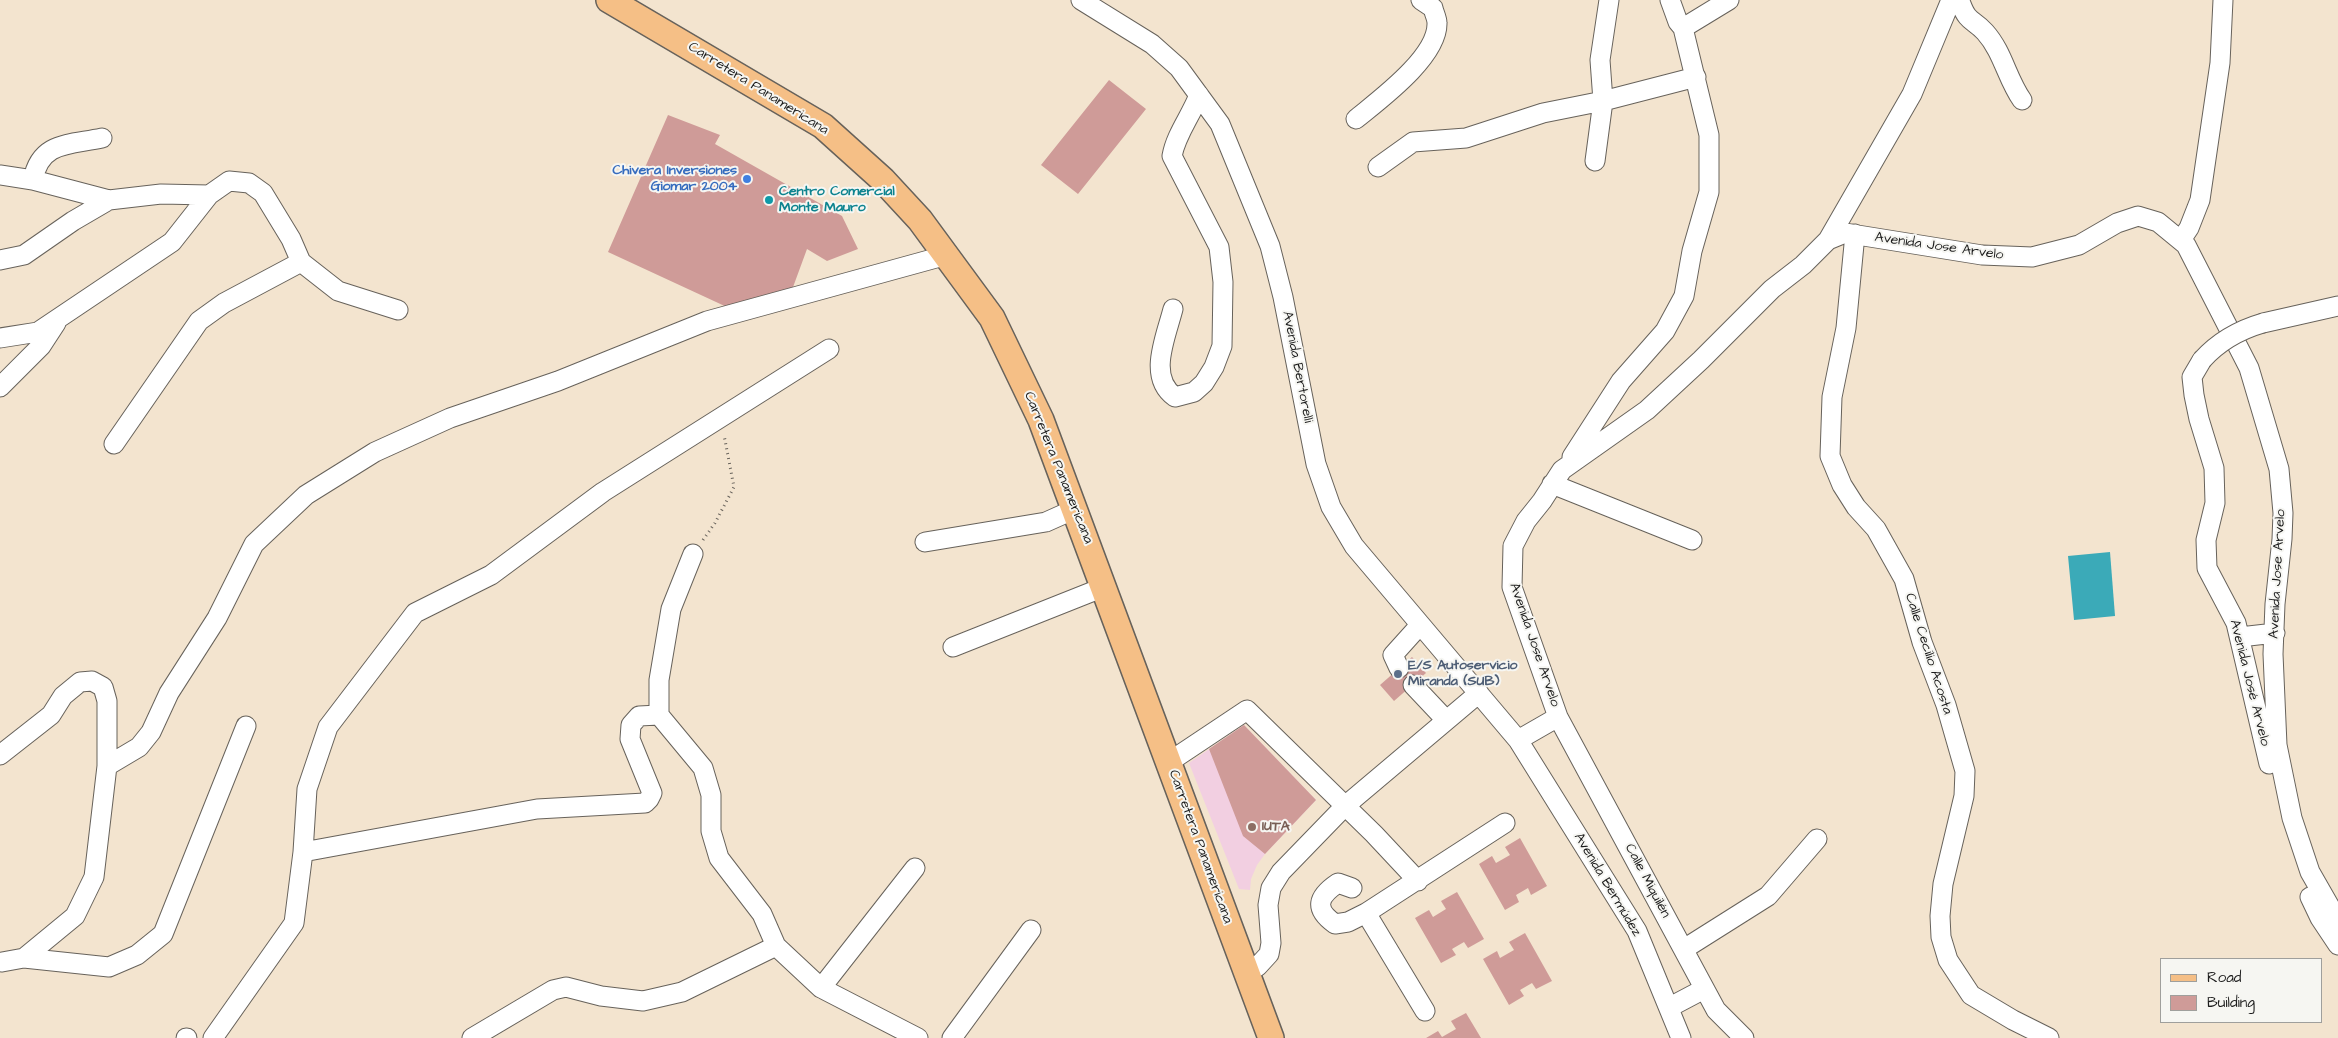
<!DOCTYPE html>
<meta charset="utf-8">
<style>
body{margin:0}
#map{position:relative;width:2338px;height:1038px;overflow:hidden;background:#f3e4cf;font-family:"Architects Daughter",sans-serif}
canvas{display:block}
.legend{position:absolute;left:2160px;top:958px;width:162px;height:65px;box-sizing:border-box;background:#f6f6f2;border:1px solid #9f9f9c;margin:0;padding:6px 9px;list-style:none;font-size:15px;color:#1c1c1c}
.legend li{display:flex;align-items:center;gap:10px;height:25px}
.legend b{width:25px;border:1px solid #9f9f9c}
</style>
<div id="map">
<canvas width="2338" height="1038"></canvas>
<ul class="legend">
<li><b style="height:6px;background:#f5bf86"></b>Road</li>
<li><b style="height:14px;background:#cf9b98"></b>Building</li>
</ul>
</div>
<script>
const c = document.querySelector('canvas').getContext('2d');
c.lineJoin = 'round';
function fill(path, color) {
  c.fillStyle = color;
  c.fill(path, 'evenodd');
}
function strokePath(path, color, width, dash) {
  c.strokeStyle = color;
  c.lineWidth = width;
  c.lineCap = dash ? 'butt' : 'round';
  c.setLineDash(dash || []);
  c.stroke(path);
}
function write(font, color, halo, rows, align = 'center') {
  c.font = font + ' "Architects Daughter",sans-serif';
  c.lineWidth = 4;
  c.setLineDash([]);
  c.textBaseline = 'middle';
  c.strokeStyle = halo;
  c.fillStyle = color;
  for (const [text, x, y, turn = 0] of rows) {
    c.save();
    c.translate(x, y);
    c.rotate((+turn || 0) * Math.PI / 180);
    c.textAlign = isNaN(turn) ? turn : align;
    if (halo) c.strokeText(text, 0, 0);
    c.fillText(text, 0, 0);
    c.restore();
  }
}
fill(new Path2D(`
 M 1244,725 L 1316,800 L 1265,854 L 1257,865 L 1251,879 L 1250,890 L 1239,889 L 1189,763 Z`), '#f2cfe1');
fill(new Path2D(`
 M 2110,552 L 2115,616 L 2074,620 L 2068,556 Z`), '#3baab8');
fill(new Path2D(`
 M 1109,80 L 1146,109 L 1078,194 L 1041,165 Z
 M 668,115 L 720,135 L 715,144 L 842,216 L 858,249 L 827,261 L 807,249 L 789,298 L 729,308 L 608,252 Z
 M 1412,657 L 1426,673 L 1394,701 L 1380,685 Z
 M 1244,725 L 1316,800 L 1265,854 L 1243,836 L 1209,749 Z
 M 1520,838 L 1547,886 L 1531,895 L 1528,888 L 1516,895 L 1519,902 L 1505,910 L 1479,864 L 1492,856 L 1496,863 L 1510,855 L 1505,847 Z
 M 1457,892 L 1484,939 L 1468,948 L 1464,942 L 1452,949 L 1456,955 L 1441,963 L 1415,918 L 1429,910 L 1433,917 L 1446,909 L 1441,901 Z
 M 1525,933 L 1552,981 L 1536,989 L 1532,983 L 1520,990 L 1524,996 L 1509,1005 L 1483,959 L 1497,951 L 1500,958 L 1514,950 L 1509,942 Z
 M 1466,1013 L 1481,1038 L 1426,1038 L 1438,1031 L 1442,1037 L 1456,1029 L 1451,1021 Z`), '#cf9b98');
const minor = new Path2D(`
 M 1081,0 L 1152,44 L 1179,68 L 1220,124 L 1270,246 L 1283,297 L 1316,464 L 1331,507 L 1354,546 L 1518,740 L 1637,931 L 1681,1038
 M 1961,4 C 1968,23 1973,19 1985,32 C 2003,52 2007,79 2022,100
 M 1683,28 L 1729,0
 M 1356,119 C 1379,100 1438,57 1437,23 C 1437,18 1434,13 1433,8 L 1421,0
 M 1595,161 L 1603,101 L 1600,60 L 1609,0
 M 1378,167 L 1413,142 L 1466,138 L 1543,113 L 1603,101 L 1696,77
 M 0,175 L 33,180 L 109,200 L 161,194 L 209,195 L 229,181 L 249,183 L 263,193 L 291,239 L 301,262 L 338,291 L 398,310
 M 33,180 C 40,141 70,145 102,138
 M 1855,234 L 1846,328 L 1832,397 L 1830,456 L 1842,485 L 1856,507 L 1876,529 L 1904,579 L 1922,642 L 1946,705 L 1965,771 L 1964,796 L 1943,884 L 1940,916 L 1941,937 L 1948,960 L 1971,995 L 2013,1020 L 2049,1038
 M 1828,240 L 1912,94 L 1951,0
 M 2181,240 L 2189,228 L 2200,200 L 2220,63 L 2223,0
 M 0,260 L 24,255 L 73,221 L 109,200
 M 1173,309 C 1166,337 1147,377 1175,397 L 1194,392 L 1204,383 L 1214,367 L 1222,346 L 1223,282 L 1219,247 L 1172,156 C 1176,134 1191,116 1199,95
 M 2263,323 L 2338,306
 M 0,338 L 38,332 L 172,242 L 209,195
 M 2202,360 L 2192,377 L 2194,395 L 2199,419 L 2214,468 L 2215,503 L 2206,540 L 2207,568 L 2236,623 L 2269,764
 M 0,387 L 41,346 L 56,323
 M 114,444 L 199,321 L 224,303 L 301,262
 M 1572,457 L 1621,381 L 1665,331 L 1684,296 L 1692,251 L 1709,192 L 1709,135 L 1683,28 L 1678,22 L 1670,0
 M 1552,484 L 1692,540
 M 925,542 L 1046,522 L 1075,509
 M 693,554 L 671,609 L 659,680 L 659,715 L 703,768 L 711,795 L 711,831 L 719,858 L 762,914 L 776,946 L 821,988 L 918,1038
 M 2240,637 L 2275,633
 M 953,647 L 1104,587
 M 1399,668 L 1393,655 L 1420,625
 M 1413,685 L 1446,720
 M 1518,740 L 1558,717
 M 0,755 L 51,715 L 63,696 L 80,682 L 92,681 L 103,687 L 107,701 L 107,766 L 139,747 L 151,732 L 169,693 L 217,618 L 254,544 L 306,495 L 375,452 L 450,418 L 558,381 L 707,321 L 947,255
 M 1169,762 L 1247,710 L 1374,834 L 1418,881
 M 303,852 L 537,809 L 645,803 L 649,799 L 652,793 L 630,739 L 631,725 L 639,716 L 659,715
 M 1352,888 L 1338,883 C 1317,897 1314,909 1335,924 L 1348,922 L 1366,913 L 1505,823
 M 2310,897 L 2320,918 L 2338,945
 M 1366,913 L 1425,1011
 M 1684,949 L 1768,896 L 1817,839
 M 24,958 L 109,967 L 137,955 L 163,934 L 246,726
 M 2,962 L 24,958 L 75,916 L 94,877 L 107,766
 M 1246,974 L 1258,966 L 1269,954 L 1271,943 L 1268,905 L 1271,888 L 1281,872 L 1345,806 L 1479,693
 M 821,988 L 915,868
 M 1670,1007 L 1704,989
 M 186,1038 L 187,1038
 M 213,1038 L 294,923 L 303,852 L 307,789 L 328,727 L 415,613 L 491,575 L 603,492 L 829,349
 M 472,1038 L 553,990 L 566,987 L 601,996 L 643,1001 L 682,992 L 776,946
 M 952,1038 L 1031,930
 M 1744,1038 L 1716,1010 L 1558,717 L 1512,587 L 1513,546 L 1526,521 L 1542,501 L 1562,470 L 1647,410 L 1701,360 L 1772,289 L 1803,265 L 1828,240 L 1845,233 L 1982,255 L 2032,257 L 2079,245 L 2117,223 L 2138,216 L 2158,222 L 2186,245 L 2249,368 L 2279,469 L 2283,513 L 2282,539 L 2275,604 L 2273,654 L 2277,745 L 2292,818 L 2310,872 L 2338,921`);
const major = new Path2D(`
 M 609,0 L 823,126 L 883,180 L 920,220 L 992,318 L 1041,420 L 1271,1038`);
strokePath(minor, '#67625b', 21);
strokePath(major, '#67625b', 28);
strokePath(new Path2D(`
 M 703,540 L 715,523 L 734,487 L 724,435`), '#67625b', 3, [1, 4]);
strokePath(minor, '#fff', 19);
strokePath(major, '#f5bf86', 25);
const minorBridge = new Path2D(`
 M 2202,360 C 2219,341 2239,330 2263,323`);
strokePath(minorBridge, '#67625b', 21, []);
strokePath(minorBridge, '#fff', 19);
for (const [x, y, r, color] of [
 [747,179,5,"#3f7fe0"],
 [769,200,5,"#0f9aa8"],
 [1398,674,5,"#5c6f8a"],
 [1252,827,5,"#8d6e63"]
]) {
  const dot = new Path2D();
  dot.arc(x, y, r, 0, 2 * Math.PI);
  c.fillStyle = color;
  c.fill(dot);
  strokePath(dot, '#f6f6f2', 2);
}
write('14px', '#1c1c1c', '#f6f6f2', [
 ["Carretera Panamericana",758,89,32],
 ["Avenida Jose Arvelo",1939,247,8],
 ["Avenida Bertorelli",1297,367,79],
 ["Carretera Panamericana",1058,468,68],
 ["Avenida Jose Arvelo",2278,574,-87],
 ["Avenida Jose Arvelo",1534,645,71],
 ["Calle Cecilio Acosta",1928,654,72],
 ["Avenida José Arvelo",2249,683,76],
 ["Carretera Panamericana",1200,847,70],
 ["Calle Miquilén",1647,881,62],
 ["Avenida Bermúdez",1607,885,59]
]);
write('bold 14px', '#366cbe', '#f6f6f2', [
 ["Chivera Inversiones",737,171],
 ["Giomar 2004",737,187]
], 'right');
write('bold 14px', '#0d838f', '#f6f6f2', [
 ["Centro Comercial",779,192],
 ["Monte Mauro",779,208]
], 'left');
write('bold 14px', '#4e5e75', '#f6f6f2', [
 ["E/S Autoservicio",1408,666],
 ["Miranda (SUB)",1408,682]
], 'left');
write('bold 14px', '#785e54', '#f6f6f2', [
 ["IUTA",1262,827]
], 'left');
</script>
